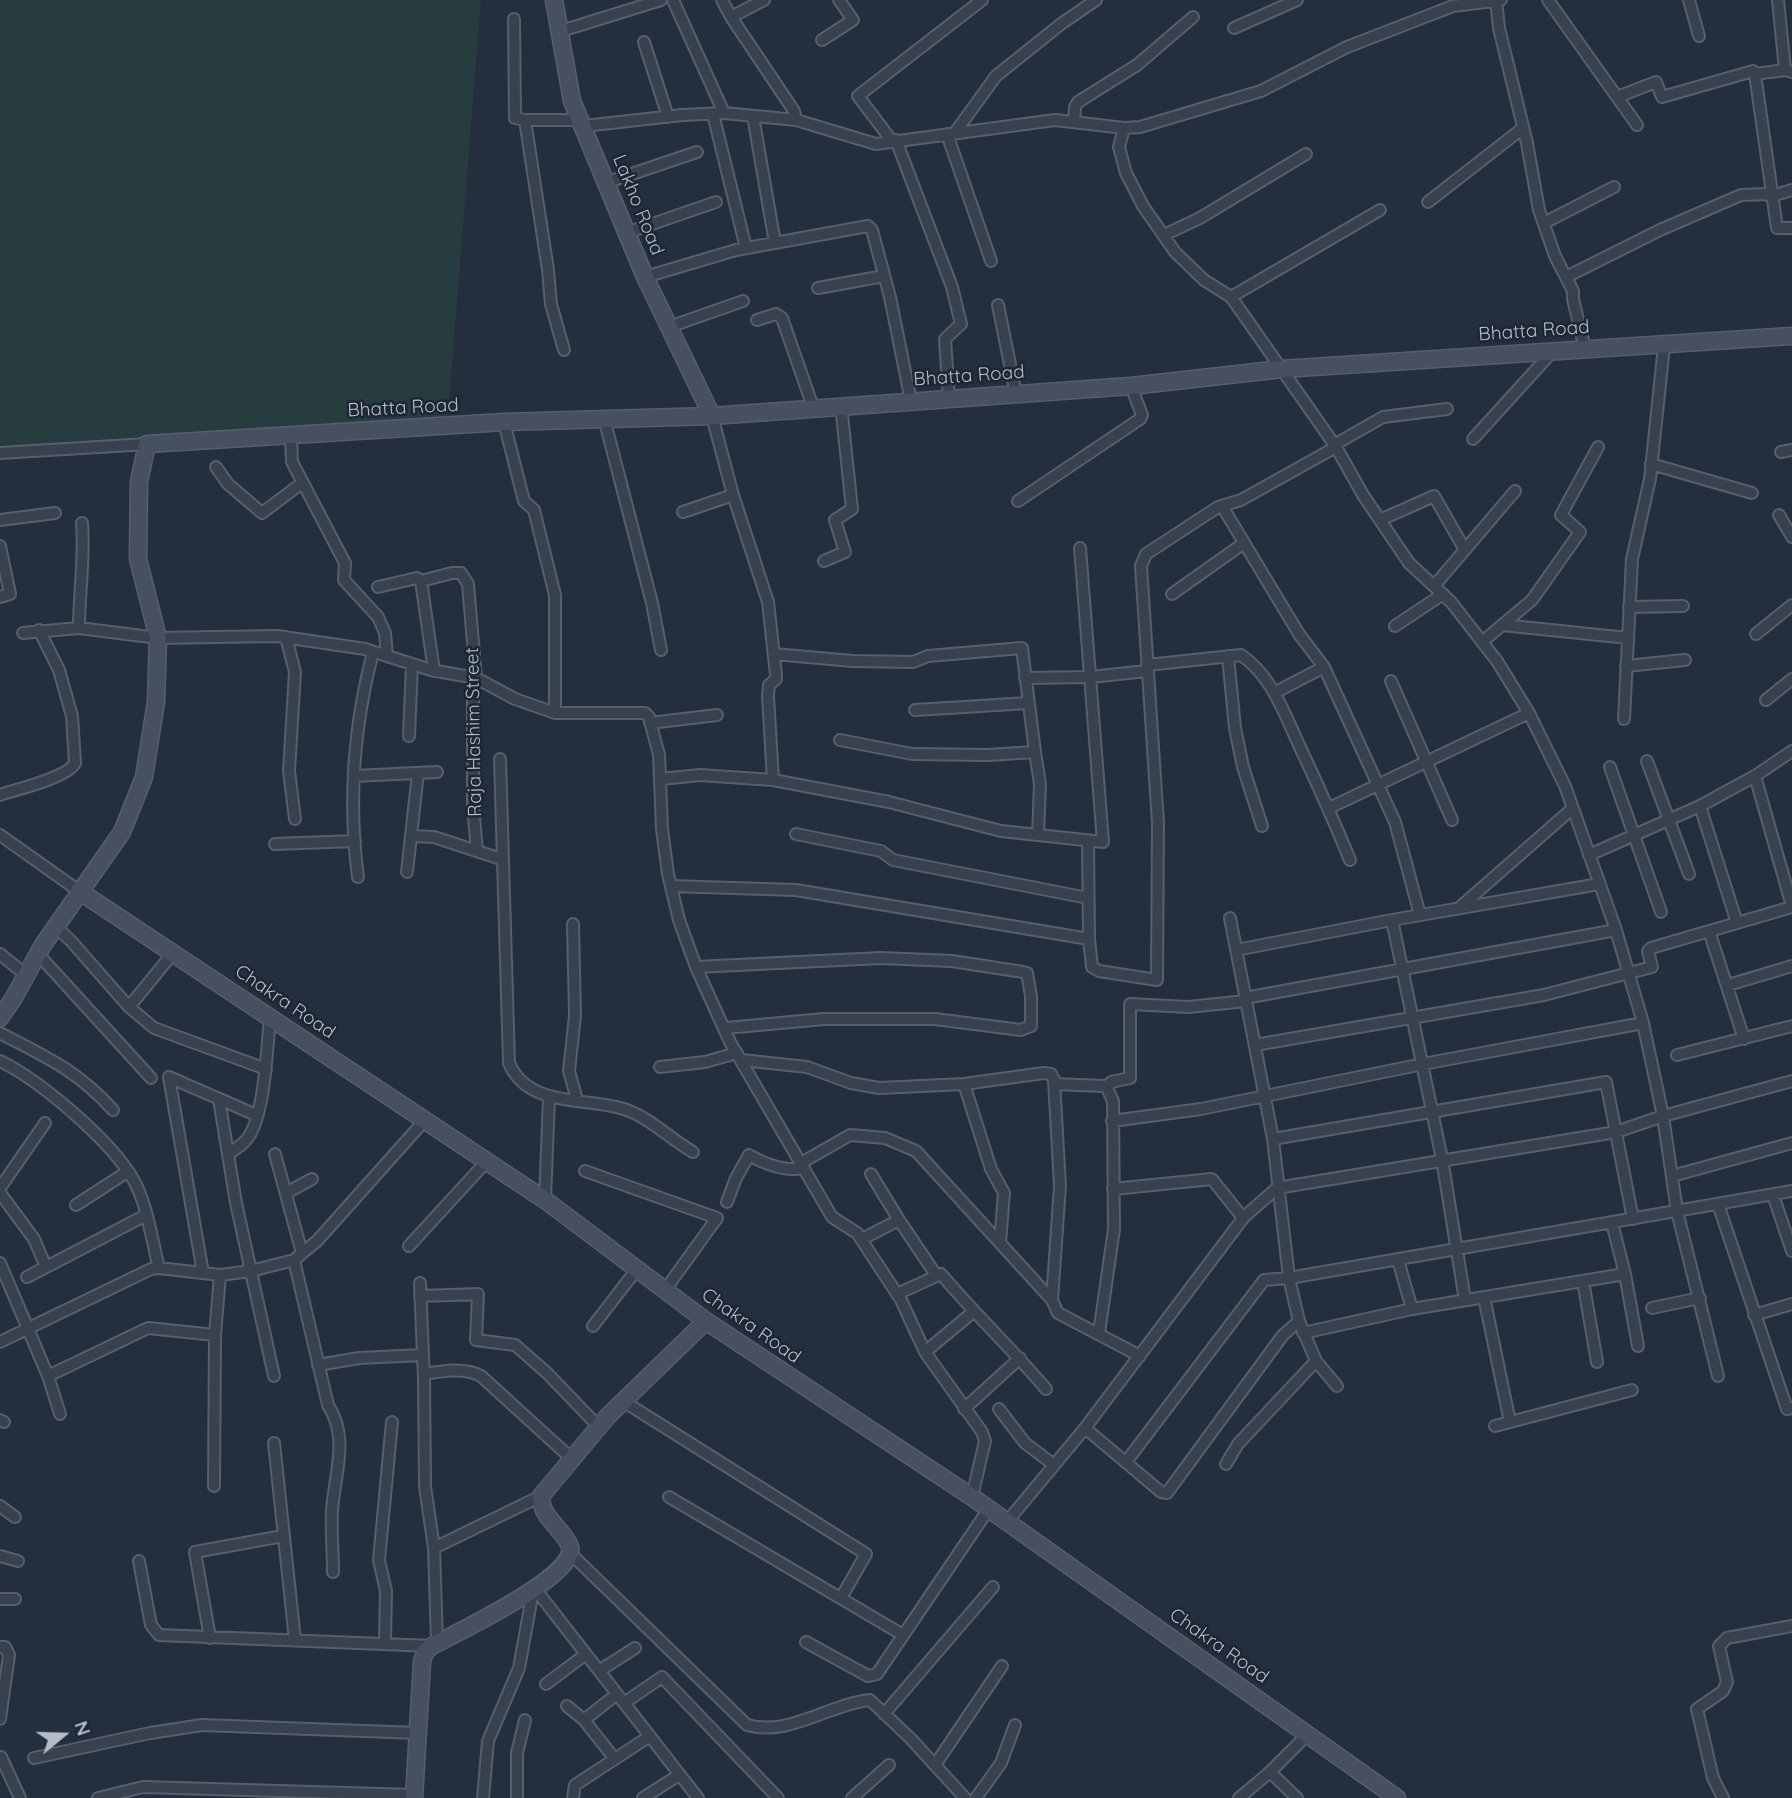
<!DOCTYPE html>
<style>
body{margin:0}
#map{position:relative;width:1792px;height:1798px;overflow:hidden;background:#242f3e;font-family:Quicksand,sans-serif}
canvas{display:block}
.north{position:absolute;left:28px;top:1700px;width:70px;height:70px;-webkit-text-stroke:5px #1d2633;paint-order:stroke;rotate:71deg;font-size:19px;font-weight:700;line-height:28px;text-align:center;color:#b4bcc9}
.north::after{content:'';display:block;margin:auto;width:24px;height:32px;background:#b4bcc9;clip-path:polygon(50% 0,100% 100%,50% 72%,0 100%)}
</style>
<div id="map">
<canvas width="1792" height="1798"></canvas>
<div class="north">N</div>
</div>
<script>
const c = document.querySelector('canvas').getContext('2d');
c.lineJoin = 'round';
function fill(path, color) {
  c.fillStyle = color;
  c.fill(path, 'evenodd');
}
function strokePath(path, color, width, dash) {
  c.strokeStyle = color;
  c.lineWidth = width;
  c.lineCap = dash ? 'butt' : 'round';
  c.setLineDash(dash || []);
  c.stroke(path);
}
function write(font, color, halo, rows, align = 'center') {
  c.font = font + ' Quicksand,sans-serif';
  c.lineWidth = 5;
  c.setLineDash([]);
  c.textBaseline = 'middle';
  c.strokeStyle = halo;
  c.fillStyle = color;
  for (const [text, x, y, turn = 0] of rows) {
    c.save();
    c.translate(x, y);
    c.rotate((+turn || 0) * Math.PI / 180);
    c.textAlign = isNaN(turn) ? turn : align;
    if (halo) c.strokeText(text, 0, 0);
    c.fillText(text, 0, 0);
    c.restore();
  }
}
fill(new Path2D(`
 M 0,0 L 481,0 L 447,427 L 0,454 Z`), '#263c3f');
const street = new Path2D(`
 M 673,0 L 724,113
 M 722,0 L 731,17 L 794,111 L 796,120
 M 1496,0 L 1499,28 L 1527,143 L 1539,210 L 1555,256 L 1573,291 L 1573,299 L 1585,349
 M 1548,0 L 1637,125
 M 1689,0 L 1699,36
 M 1778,0 L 1785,70
 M 731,17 L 764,0
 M 514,19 L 515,118 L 525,120 L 581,120
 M 1234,28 L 1297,0
 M 561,31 L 661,0
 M 822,40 L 853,20 L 839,0
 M 644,42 L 668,117
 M 1755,74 L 1777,228 L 1792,228
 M 1617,97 L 1656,82 L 1662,97 L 1753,71 L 1755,74 L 1785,70 L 1792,72
 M 713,114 L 746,248
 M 753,116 L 775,243
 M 525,120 L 548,270 L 551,304 L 564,350
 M 1074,122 L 1075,107 L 1078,102 L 1137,65 L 1193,17
 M 584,126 L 682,115 L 724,113 L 796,120 L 876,144 L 1055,120 L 1124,128 L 1140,127 L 1261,91 L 1347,47 L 1453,6 L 1501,0
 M 1124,128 L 1119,147 L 1126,173 L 1143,206 L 1175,252 L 1204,280 L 1231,297 L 1336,447 L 1363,495 L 1409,563 L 1451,602 L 1497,661 L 1529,713 L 1565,786 L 1616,930 L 1643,1023 L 1663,1116 L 1677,1211 L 1718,1376
 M 947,134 L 991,261
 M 954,134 L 996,76 L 1061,24 L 1096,0
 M 896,140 L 952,287 L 961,324 L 945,339 L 949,399
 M 892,141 L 858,96 L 982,0
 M 605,183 L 697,152
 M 1428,202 L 1523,128
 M 1544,223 L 1614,187
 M 626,233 L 716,202
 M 1164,235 L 1200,218 L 1306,154
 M 645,277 L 736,250 L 868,226 L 872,230 L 890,297 L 911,401
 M 1566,277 L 1660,230 L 1741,195 L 1765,194 L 1772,196 L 1792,190
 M 818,288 L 884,276
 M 1231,297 L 1380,210
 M 998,305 L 1016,394
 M 757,320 L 776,314 L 782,318 L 813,407
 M 669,327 L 743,301
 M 712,416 L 733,495 L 768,602 L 776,675 L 776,679 L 769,685 L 768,696 L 773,780
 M 604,418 L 652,603 L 661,650
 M 504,422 L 524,501 L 534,510 L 555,595 L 555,713
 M 291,436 L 292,462 L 345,563 L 344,580 L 378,617 L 385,633 L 387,656
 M 1473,439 L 1553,351
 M 1334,445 L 1383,417 L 1447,409
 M 1781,452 L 1792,450
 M 0,453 L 147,444
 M 1651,464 L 1752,493
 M 216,467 L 228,484 L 262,513 L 302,483
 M 1018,501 L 1140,419 L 1142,415 L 1131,386
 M 1222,506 L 1299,634 L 1324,667 L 1395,822 L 1420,915
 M 683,512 L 733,495
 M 1779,515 L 1792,537
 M 0,520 L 55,513
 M 1380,520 L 1434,496 L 1465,550
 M 0,546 L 10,594 L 0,597
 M 824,561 L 845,552 L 835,520 L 852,509 L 841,405
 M 421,581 L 434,671
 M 1434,586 L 1515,491
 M 378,587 L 417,578 L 421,581 L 452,573 L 461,573 L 468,584 L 476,678 L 473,688 L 473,806 L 477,851
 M 1172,594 L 1244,543
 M 1629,607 L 1683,606
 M 1502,625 L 1628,638
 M 1395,626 L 1443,594
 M 79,628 C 79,593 85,558 82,523
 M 23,633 L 79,628 L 158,638 L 277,636 L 365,649 L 431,670 L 476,678 L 515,699 L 555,713 L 645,713 L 649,717 L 659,755 L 662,829 L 668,874 L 679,920 L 696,967 L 730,1042 L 832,1217 L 857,1233 L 901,1300 L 925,1352 L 982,1432 L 985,1441 L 972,1497
 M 1756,634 L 1792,605
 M 286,637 L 295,672 L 289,771 L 295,819
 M 1482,642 L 1532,600 L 1580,532 L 1561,515 L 1598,447
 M 774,654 L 853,661 L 913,662 L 928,656 L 1022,648 L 1035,752 L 987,755 L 912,754 L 840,740
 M 1228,656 L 1235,728 L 1243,767 L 1262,826
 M 1147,665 L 1241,655 C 1272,676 1284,713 1299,745 C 1317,783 1334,821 1350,860
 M 1626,666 L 1685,660
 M 1025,678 L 1090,677 L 1147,671
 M 1391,681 L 1452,820
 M 1274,693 L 1324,667
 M 1766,700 L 1792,679
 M 915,710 L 1028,703
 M 1624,719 L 1632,559 L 1650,479 L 1664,346
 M 650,723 L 717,715
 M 409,736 L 412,664
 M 1792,751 L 1755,776 L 1792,906
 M 1035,752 L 1040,784 L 1038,835
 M 500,759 L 509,1063 C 528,1108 585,1097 624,1109 C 649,1117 670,1139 693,1152
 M 1647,761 L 1689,874
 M 1610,767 L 1661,912
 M 354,776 L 437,772
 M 661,779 L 700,775 L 773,780 L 889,802 L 1001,831 L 1103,842 L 1080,548
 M 0,795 C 17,789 67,778 75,763 L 72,716 L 59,670 L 39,630
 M 1700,806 L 1737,923
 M 1329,808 L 1529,713
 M 796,834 L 881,851 L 893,860 L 1088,898
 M 0,835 L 79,891
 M 412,836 L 434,837 L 501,859
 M 275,844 L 355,841
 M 1589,855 L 1700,806 L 1755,776
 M 407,872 L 418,773
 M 358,877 C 348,802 354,725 373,652
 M 671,886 L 796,890 L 1089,939 L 1088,841
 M 1459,908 L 1573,808
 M 1230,918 L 1273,1139 L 1289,1278 L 1299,1321 L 1316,1361 L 1337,1386
 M 1392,920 L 1442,1159 L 1465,1300
 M 573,924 L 575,1016 L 569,1071 L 577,1100
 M 55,926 L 71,941 L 129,1007 L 154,1028 L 266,1069
 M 1709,931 L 1744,1039
 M 1089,939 L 1092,967 L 1099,971 L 1157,980 L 1158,823 L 1141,566 L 1146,554 L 1218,507 L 1241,500 L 1336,447
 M 1236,950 L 1392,920 L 1599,884
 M 0,954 L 26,975
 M 38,954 L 151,1078
 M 696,967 L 881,958 L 952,961 L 1023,972 L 1027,973 L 1031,996 L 1031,1026 L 1021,1030 L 935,1019 L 824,1019 L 726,1028
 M 1728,985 L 1792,966
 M 1245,998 L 1616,930
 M 129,1007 L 173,953
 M 0,1033 C 46,1057 77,1070 113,1110
 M 1255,1045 L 1544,995 L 1652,967 L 1648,951 L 1651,948 L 1792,907
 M 1677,1055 L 1792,1026
 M 742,1060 L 807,1067 L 851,1083 L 879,1088 L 964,1084 L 1044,1073 L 1051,1074 L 1054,1080 L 1060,1186 L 1052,1300
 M 0,1061 C 41,1081 110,1140 133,1179 C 147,1203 152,1241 159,1268
 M 660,1067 L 705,1062 L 737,1053
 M 169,1077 L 203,1273
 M 169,1077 L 256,1115
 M 964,1084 L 991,1169 L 1004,1193 L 1000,1243
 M 1054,1084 L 1104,1086 L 1107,1088 L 1113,1101 L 1114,1229 L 1099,1333
 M 1107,1088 L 1111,1082 L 1130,1078 L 1130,1004 L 1188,1007 L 1246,1001
 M 219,1099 L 236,1203 L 274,1376
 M 1112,1121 L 1201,1109 L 1423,1064 L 1643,1023
 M 1273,1139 L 1606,1082 L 1633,1219
 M 228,1154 C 234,1150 241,1146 246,1140 C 265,1119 267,1046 270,1017
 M 275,1154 L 302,1253
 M 801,1163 L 850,1135 L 885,1138 L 916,1151 L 1052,1300 L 1058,1313 L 1140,1356
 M 585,1171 L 717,1218 L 665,1290
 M 871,1174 L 899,1220
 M 1672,1176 L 1792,1143
 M 0,1188 L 45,1123
 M 1113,1189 L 1212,1179 L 1243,1218
 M 0,1193 L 34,1239 L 46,1267
 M 286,1193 L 312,1179
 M 1773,1195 L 1792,1251
 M 545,1200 L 549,1098
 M 727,1202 L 736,1178 L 749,1155 C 765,1164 785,1172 804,1168
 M 1718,1204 L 1787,1409 L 1792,1408
 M 76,1205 L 127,1172
 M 1612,1223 L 1625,1274 L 1638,1346
 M 862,1239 L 899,1220 L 936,1275
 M 409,1246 L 487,1161
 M 294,1260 L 328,1405 C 350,1439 334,1475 332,1511 C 331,1531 333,1552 333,1572
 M 1398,1260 L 1412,1309
 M 0,1263 L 48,1376 L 60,1414
 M 27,1277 L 146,1215
 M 1583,1281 L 1597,1362
 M 420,1283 L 424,1379 L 425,1486 L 434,1548
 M 897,1294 L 941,1274 C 975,1314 1012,1349 1046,1389
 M 420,1296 L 478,1294 L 476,1340 L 515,1345 L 547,1373 L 599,1427
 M 1484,1297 L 1510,1422
 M 1652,1308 L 1700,1298
 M 1754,1315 L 1792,1304
 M 593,1326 L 637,1269
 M 1303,1333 L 1412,1309 L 1625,1274
 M 0,1342 L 151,1269 L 159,1268 L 220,1275 L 251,1271 L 294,1260 L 317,1241 L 425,1120
 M 925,1352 L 973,1312
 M 318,1365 L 359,1358 L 422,1355
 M 424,1374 C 442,1371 464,1367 481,1376 L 572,1459
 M 48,1376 L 148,1328 L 215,1335
 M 623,1401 L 866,1554 L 841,1598
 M 964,1409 L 1020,1358
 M 999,1409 L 1025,1443 L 1054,1465
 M 0,1420 L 4,1422
 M 1495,1426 L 1632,1390
 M 1085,1428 L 1161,1492 L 1167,1493 L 1283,1335 L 1299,1321
 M 274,1443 L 295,1640
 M 1126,1462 L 1264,1280 L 1289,1278 L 1792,1191
 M 1226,1464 L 1238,1444 L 1316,1361
 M 214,1486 L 215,1335 L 220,1275
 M 669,1497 L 903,1635
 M 0,1506 L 15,1517
 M 1006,1523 L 1085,1428 L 1244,1217 L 1277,1188 L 1616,1132 L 1663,1116 L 1792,1081
 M 570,1553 L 747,1725 C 789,1737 829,1704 870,1700 L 911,1739 L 965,1798
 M 0,1556 L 18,1561
 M 139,1561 L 151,1625 L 159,1635 L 432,1646
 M 0,1599 L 15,1599
 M 210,1638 L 195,1552 L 283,1536
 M 806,1642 L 868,1676 L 877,1674 L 988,1510
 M 385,1643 L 386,1591 L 379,1560 L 392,1422
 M 437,1643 L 434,1548 L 541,1496
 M 0,1647 L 5,1647 L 9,1655 L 0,1719
 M 599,1671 L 635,1648
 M 546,1684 L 586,1654
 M 624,1703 L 662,1677 L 778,1798
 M 567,1706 L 584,1720 L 614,1758
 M 884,1714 L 993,1587
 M 584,1720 L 617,1694
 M 1,1757 L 20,1798
 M 34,1758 L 150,1733 L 202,1725 L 418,1733
 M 935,1765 L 1002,1666
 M 1270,1772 L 1297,1798
 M 98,1798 L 143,1787 L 414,1795
 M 483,1798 L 488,1741 L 519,1668 L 533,1591 L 540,1595 L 698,1798
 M 517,1798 L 517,1753 L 525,1720
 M 573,1798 L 575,1785 L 650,1736
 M 643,1798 L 679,1775
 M 852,1798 L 889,1765
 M 976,1798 L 1001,1763 L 1015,1725
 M 1239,1798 L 1270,1772 L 1308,1734
 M 1723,1798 L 1713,1778 L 1697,1709 L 1723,1691 L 1727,1682 L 1719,1646 L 1727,1638 L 1792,1626`);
const secondary = new Path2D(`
 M 554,0 L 572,101 L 645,277 L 712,416
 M 79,891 L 545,1200 L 706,1321 L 972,1497 L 1397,1798
 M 0,1018 L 13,999 L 43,945 L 122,832 L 144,777 L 156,702 L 158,638 L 138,559 L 139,482 L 147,444 L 504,422 L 712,416 L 1131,386 L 1282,369 L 1792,336
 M 414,1798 L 422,1662 L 425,1652 L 432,1646 C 454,1634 578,1576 570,1547 C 565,1530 540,1518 541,1496 L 607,1417 L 706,1321`);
strokePath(street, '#565f6c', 14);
strokePath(secondary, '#565f6c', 19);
strokePath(street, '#38414e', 10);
strokePath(secondary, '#465061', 16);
write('19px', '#b4bcc9', '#1d2633', [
 ["Lakho Road",638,205,68],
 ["Bhatta Road",1534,331,-4],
 ["Bhatta Road",969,376,-4],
 ["Bhatta Road",403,408,-3],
 ["Raja Hashim Street",474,732,-91],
 ["Chakra Road",285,1002,34],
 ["Chakra Road",751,1326,35],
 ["Chakra Road",1219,1646,35]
]);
</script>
